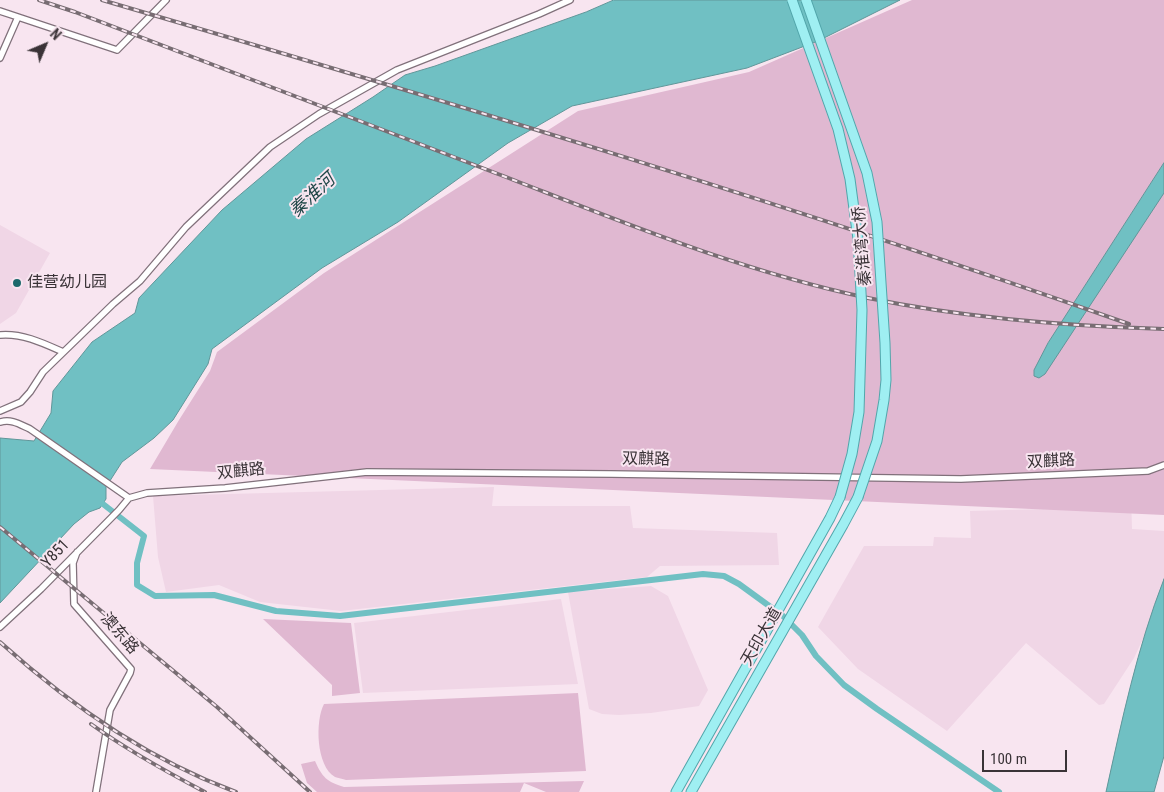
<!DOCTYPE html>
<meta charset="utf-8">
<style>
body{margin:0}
#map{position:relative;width:1164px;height:792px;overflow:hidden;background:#f8e5f0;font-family:"Roboto Condensed",sans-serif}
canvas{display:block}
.north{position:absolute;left:20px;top:20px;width:50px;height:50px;-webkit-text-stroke:4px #f8e5f0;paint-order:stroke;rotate:45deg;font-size:14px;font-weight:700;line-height:20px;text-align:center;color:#3a3337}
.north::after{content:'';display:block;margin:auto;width:18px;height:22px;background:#3a3337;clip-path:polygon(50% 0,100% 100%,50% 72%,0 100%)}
.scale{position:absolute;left:982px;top:750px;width:85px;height:22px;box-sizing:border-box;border:2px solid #3a3337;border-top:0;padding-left:6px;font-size:15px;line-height:18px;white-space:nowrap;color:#3a3337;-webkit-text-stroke:4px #f8e5f0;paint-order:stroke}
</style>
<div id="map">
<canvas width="1164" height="792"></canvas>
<div class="north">N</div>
<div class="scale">100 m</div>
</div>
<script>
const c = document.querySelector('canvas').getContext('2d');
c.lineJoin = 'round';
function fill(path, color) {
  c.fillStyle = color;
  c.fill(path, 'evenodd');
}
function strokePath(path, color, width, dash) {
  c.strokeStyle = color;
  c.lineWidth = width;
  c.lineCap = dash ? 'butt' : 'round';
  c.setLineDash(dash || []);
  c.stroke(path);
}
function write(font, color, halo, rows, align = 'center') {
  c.font = font + ' "Roboto Condensed","Noto Sans SC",sans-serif';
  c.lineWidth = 4;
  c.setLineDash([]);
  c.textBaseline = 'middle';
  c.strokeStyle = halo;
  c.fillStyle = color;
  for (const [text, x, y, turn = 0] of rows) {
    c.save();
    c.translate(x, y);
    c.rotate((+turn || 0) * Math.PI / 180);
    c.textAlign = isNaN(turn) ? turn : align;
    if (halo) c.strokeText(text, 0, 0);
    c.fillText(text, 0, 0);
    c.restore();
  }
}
fill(new Path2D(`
 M 0,225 L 50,253 L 16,313 L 0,324 Z
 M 494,487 L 492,506 L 630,506 L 633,528 L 777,533 L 779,565 L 660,566 L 647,577 L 341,611 L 260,602 L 219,585 L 166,592 L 158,557 L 153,496 Z
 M 1131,495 L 1132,529 L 1164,531 L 1164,594 L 1134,658 L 1104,704 L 1099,705 L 1026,643 L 947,731 L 858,669 L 818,627 L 864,546 L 933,546 L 934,537 L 971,538 L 970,511 L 1081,508 Z
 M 651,586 L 668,596 L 708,690 L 699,706 L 651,713 L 619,715 L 602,714 L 589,709 L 568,592 Z
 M 561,599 L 578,684 L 363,693 L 354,623 Z`), '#f0d6e6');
fill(new Path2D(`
 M 912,0 L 1164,0 L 1164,515 L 150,469 L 179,420 L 210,371 L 217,352 L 324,273 L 578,111 L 749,72 Z
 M 263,619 L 351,623 L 360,693 L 332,696 L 332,685 Z
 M 578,693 L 586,771 L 346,780 C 343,779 338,778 335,777 C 316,766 315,721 324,704 Z
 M 315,761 C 322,777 327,782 344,787 L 584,781 L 579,792 L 546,792 L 524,783 L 520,792 L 317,792 L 307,783 L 301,764 Z`), '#e0b8d1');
const water = new Path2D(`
 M 614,0 L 900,0 L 818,41 L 747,68 L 572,106 L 508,143 L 398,222 L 322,268 L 212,349 L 208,364 L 173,420 L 154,438 L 122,462 L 106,487 L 106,499 L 100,508 L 89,512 L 74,524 L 0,603 L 0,438 L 34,441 L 51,413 L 53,391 L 92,342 L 135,313 L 139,298 L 222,210 L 306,139 L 373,97 L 405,75 L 435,66 L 586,12 Z
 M 1164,163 L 1164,193 L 1045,374 L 1039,378 L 1034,376 L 1034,370 L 1048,343 Z
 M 1164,579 L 1164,756 L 1154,792 L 1106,792 C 1122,720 1137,648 1164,579 Z`);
fill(water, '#70c0c3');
strokePath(water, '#609699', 1);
strokePath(new Path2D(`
 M 103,504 L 144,536 L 137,563 L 137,585 L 155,596 L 214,595 L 276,611 L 340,616 L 703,574 L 724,576 L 739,584 L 783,616 L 802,635 L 816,656 L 844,685 L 877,709 L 999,792`), '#70c0c3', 6);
const street = new Path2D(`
 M 0,11 L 18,17 L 0,58
 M 18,17 L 117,50 L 166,0
 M 0,335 C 22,333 43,343 63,352
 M 0,411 L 21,402 L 30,392 L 43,372 L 113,304 L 140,281 L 186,227 L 270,147 L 319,114 L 397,70 L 539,14 L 570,0
 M 0,422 C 12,419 19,424 30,429 L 129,498
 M 129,498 L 147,493 L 225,488 L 367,472 L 611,474 L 961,479 L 1148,471 L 1164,465
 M 77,552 L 73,563 L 74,604 L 131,669 L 130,673 L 110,710 L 96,792
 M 0,627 L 41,589 L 119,510 L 129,498`);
const primary = new Path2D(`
 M 676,792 L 830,518 L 840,497
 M 691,792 L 843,525 L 858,497`);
strokePath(street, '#81717b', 8);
strokePath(primary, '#52a6ab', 11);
strokePath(street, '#fff', 5.5);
strokePath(primary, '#9feff2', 9);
const rail = new Path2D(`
 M 39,0 L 75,12 C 216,66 358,120 498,174 C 620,221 740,271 868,298 C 965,318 1065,326 1164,329
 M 102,0 C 446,101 790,204 1129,324
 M 0,527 L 217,707 L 310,792
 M 0,642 C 70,705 147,759 236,792
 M 91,724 C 127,750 165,771 205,792`);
strokePath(rail, '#786d73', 4);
strokePath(rail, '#f8e5f0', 2, [5.5]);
const primaryBridge = new Path2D(`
 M 792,0 L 838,129 L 850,179 L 858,239 L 862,310 L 859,412 L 852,454 L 840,497
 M 806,0 L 867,173 L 877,222 L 885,343 L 886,380 L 884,400 L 877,441 L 858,497`);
strokePath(primaryBridge, '#52a6ab', 11, []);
strokePath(primaryBridge, '#9feff2', 9);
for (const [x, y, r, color] of [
 [17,283,5,"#1c696c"]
]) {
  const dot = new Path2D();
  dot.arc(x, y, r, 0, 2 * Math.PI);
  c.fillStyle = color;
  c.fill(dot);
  strokePath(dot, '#f8e5f0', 2);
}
write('16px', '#3a3337', '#f8e5f0', [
 ["秦淮湾大桥",863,246,-95],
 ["双麒路",646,460,1],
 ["双麒路",1051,462,-3],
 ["双麒路",241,472,-6],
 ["Y851",56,554,-46],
 ["澳东路",119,634,49],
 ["天印大道",762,637,-60]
]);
write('16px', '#3a3337', '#f8e5f0', [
 ["佳营幼儿园",27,283]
], 'left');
write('italic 18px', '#214849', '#f8e5f0', [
 ["秦淮河",313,196,-43]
]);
</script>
